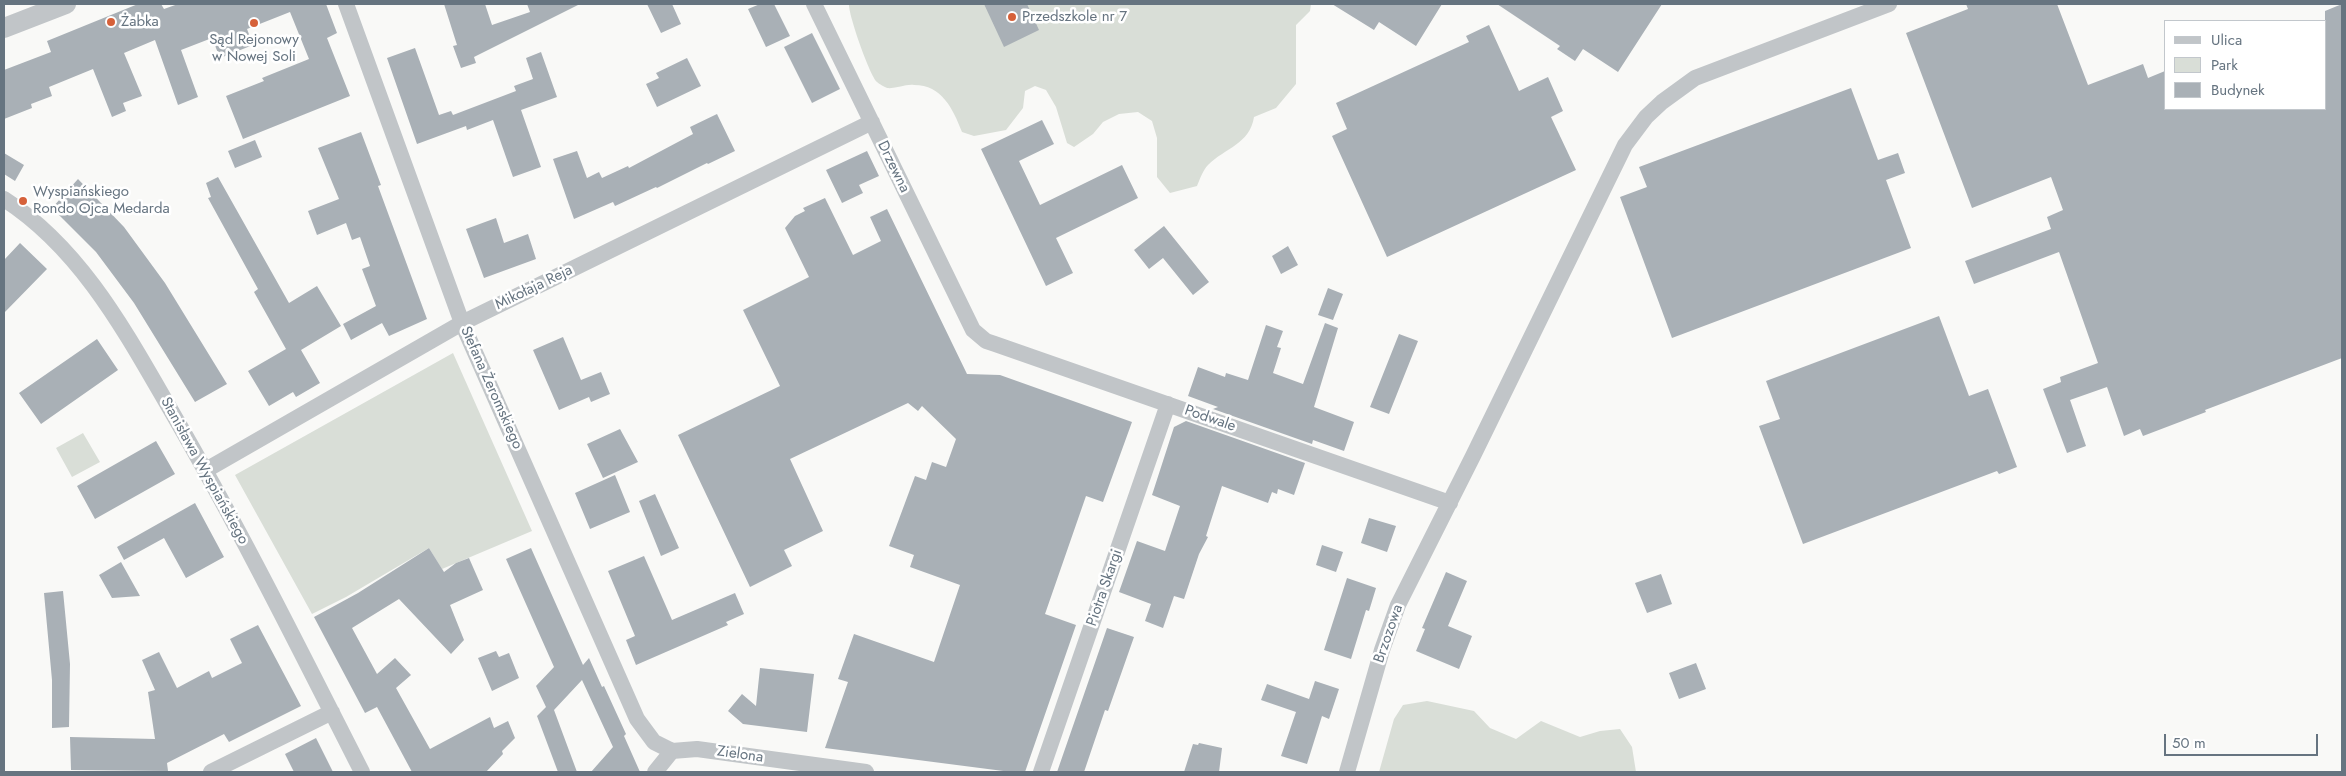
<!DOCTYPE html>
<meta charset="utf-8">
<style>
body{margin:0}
#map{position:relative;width:2346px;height:776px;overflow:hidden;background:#f9f9f7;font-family:Jost,sans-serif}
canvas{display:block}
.frame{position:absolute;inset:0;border:5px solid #667480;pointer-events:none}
.legend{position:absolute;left:2164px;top:20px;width:162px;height:90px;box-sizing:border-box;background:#fff;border:1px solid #c2c7cc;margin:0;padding:6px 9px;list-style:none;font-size:15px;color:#667480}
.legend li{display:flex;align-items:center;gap:10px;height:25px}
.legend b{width:25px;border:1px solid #c2c7cc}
.scale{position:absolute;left:2164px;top:734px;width:154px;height:22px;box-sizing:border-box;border:2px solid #667480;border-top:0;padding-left:6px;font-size:15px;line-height:18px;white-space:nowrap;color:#667480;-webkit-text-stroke:4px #fff;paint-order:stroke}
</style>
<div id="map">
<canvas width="2346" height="776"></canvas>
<div class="frame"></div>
<ul class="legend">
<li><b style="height:6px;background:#c1c5c8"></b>Ulica</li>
<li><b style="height:14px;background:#d9ded7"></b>Park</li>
<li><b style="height:14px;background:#a9b0b6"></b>Budynek</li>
</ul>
<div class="scale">50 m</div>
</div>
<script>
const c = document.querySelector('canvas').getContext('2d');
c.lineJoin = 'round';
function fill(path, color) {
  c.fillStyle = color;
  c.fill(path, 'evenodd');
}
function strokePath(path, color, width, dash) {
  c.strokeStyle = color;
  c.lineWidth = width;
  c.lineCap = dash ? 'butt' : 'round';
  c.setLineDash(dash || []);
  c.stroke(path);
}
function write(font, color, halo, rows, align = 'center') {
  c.font = font + ' Jost,sans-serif';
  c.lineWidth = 5;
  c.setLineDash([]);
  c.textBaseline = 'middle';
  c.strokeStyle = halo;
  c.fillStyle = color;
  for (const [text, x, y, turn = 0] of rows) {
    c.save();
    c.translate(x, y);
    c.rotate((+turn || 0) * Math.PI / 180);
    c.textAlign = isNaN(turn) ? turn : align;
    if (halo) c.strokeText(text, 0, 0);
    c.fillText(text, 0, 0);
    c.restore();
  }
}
fill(new Path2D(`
 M 849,4 L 1311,4 L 1310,11 L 1296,25 L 1296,84 L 1276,108 L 1254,117 C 1250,144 1225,148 1208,165 C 1203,170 1200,179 1197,186 L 1170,193 L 1157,177 L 1157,138 L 1152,121 L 1138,112 L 1119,114 L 1103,122 L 1093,134 L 1074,147 L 1067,143 L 1056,107 L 1046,90 L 1035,86 L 1025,91 L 1023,108 L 1006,130 L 974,136 L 962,132 C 953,109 942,85 914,85 C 905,84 896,89 887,88 C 885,87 879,84 877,82 C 870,76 848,14 849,4 Z
 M 453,353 L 532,531 L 442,569 L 429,548 L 346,597 L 312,614 L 235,475 Z
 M 83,433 L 100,462 L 72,477 L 56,448 Z
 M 1427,701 L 1474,711 L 1490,728 L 1516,739 L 1541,721 L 1580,737 L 1600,731 L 1620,729 L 1632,747 L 1636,772 L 1379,772 L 1394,719 L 1403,705 Z`), '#d9ded7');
fill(new Path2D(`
 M 138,4 L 161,4 L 164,9 L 178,4 L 326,4 L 337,33 L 327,38 L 350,96 L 243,139 L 226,96 L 264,81 L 262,78 L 309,59 L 290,12 L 247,29 L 253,45 L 220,58 L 212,38 L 181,50 L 198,97 L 178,105 L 155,40 L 124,53 L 142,96 L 123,103 L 126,111 L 112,117 L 93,69 L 49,87 L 52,96 L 31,104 L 32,108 L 4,119 L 4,70 L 51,52 L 47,41 Z
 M 444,4 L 485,4 L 492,25 L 530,12 L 527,4 L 580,4 L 474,57 L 476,63 L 461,68 L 453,46 L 457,45 Z
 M 647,4 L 672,4 L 681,24 L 661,33 Z
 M 760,4 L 774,4 L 790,36 L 766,47 L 748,9 Z
 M 984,4 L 1027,4 L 1039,30 L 1004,47 Z
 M 1332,4 L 1442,4 L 1416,46 L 1379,22 L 1374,30 Z
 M 1497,4 L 1662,4 L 1618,72 L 1583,49 L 1575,61 L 1557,49 L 1560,46 Z
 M 1966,4 L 2057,4 L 2088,85 L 2143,64 L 2148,78 L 2165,71 L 2165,109 L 2325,109 L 2325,11 L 2342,4 L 2342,358 L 2205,410 L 2206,412 L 2143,436 L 2140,429 L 2124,436 L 2107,387 L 2070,400 L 2086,446 L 2067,453 L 2043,389 L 2061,382 L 2060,377 L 2098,363 L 2059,252 L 1974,284 L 1965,261 L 2051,229 L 2047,217 L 2063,210 L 2051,177 L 1972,208 L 1906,33 L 1968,9 Z
 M 1489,25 L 1519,91 L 1548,77 L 1563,111 L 1551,117 L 1576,170 L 1387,257 L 1332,136 L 1347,129 L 1336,103 L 1469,42 L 1466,36 Z
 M 812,33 L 840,89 L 812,103 L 784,47 Z
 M 415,48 L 439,115 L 451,111 L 453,115 L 516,91 L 514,86 L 533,79 L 526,58 L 541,52 L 557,97 L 521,110 L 541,167 L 513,177 L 493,120 L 467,130 L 466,126 L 417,144 L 387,58 Z
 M 687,58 L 701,86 L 657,107 L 646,84 L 659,78 L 656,73 Z
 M 1851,88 L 1878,160 L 1898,153 L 1905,173 L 1886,180 L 1911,248 L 1672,338 L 1620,197 L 1647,187 L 1639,167 Z
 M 717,114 L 735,151 L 708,164 L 707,163 L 657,188 L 656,187 L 615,206 L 613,202 L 574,219 L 553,159 L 577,151 L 587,178 L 599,172 L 602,178 L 628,166 L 629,168 L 693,134 L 690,127 Z
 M 1042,120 L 1054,144 L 1019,161 L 1040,205 L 1122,165 L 1138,198 L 1056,238 L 1073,273 L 1046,286 L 981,149 Z
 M 361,132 L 381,185 L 378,186 L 427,319 L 389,336 L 382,323 L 351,340 L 343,324 L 376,306 L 362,269 L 370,266 L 360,237 L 352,240 L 346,223 L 317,235 L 308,211 L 339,199 L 318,148 Z
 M 255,140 L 262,157 L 235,168 L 228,151 Z
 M 867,151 L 879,176 L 859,185 L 863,193 L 842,203 L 826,170 Z
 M 4,153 L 24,165 L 15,181 L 4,174 Z
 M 218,177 L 289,303 L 317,286 L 341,326 L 301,350 L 320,383 L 296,397 L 293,392 L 269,406 L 248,371 L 286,349 L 254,292 L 258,289 L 208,198 L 211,197 L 206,183 Z
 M 78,179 L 124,227 L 165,283 L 227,384 L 195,402 L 134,303 L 96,252 L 52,208 Z
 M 825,198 L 853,255 L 881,241 L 870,217 L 887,209 L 967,374 L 1000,375 L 1132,422 L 1103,502 L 1086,496 L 1045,614 L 1076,625 L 1025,772 L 1011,772 L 825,748 L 848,682 L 838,679 L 854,634 L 934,662 L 960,585 L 910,567 L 914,555 L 889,546 L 915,476 L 926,480 L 932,462 L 946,467 L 956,439 L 922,406 L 918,411 L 908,403 L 790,459 L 823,531 L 784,550 L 792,566 L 750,587 L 678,435 L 780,386 L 743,310 L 809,277 L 785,228 L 795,216 L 805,211 L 803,208 Z
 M 496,218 L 504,243 L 528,234 L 536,259 L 484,278 L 466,229 Z
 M 1164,226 L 1209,282 L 1193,295 L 1163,258 L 1149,269 L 1134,250 Z
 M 20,243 L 47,269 L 4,313 L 4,260 Z
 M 1288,246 L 1298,265 L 1281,274 L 1272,256 Z
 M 1328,288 L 1343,294 L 1333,320 L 1318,315 Z
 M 1939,316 L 1969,396 L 1988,389 L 2017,467 L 1999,474 L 1997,471 L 1803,544 L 1759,426 L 1780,419 L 1766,381 Z
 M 1325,323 L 1338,328 L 1314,407 L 1354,422 L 1344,451 L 1313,440 L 1312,444 L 1213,409 L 1218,407 L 1188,396 L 1198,367 L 1225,377 L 1226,373 L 1248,380 L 1266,325 L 1283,331 L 1277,347 L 1281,348 L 1273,373 L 1303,384 Z
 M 1399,334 L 1418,341 L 1389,414 L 1370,407 Z
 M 563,337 L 581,380 L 601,372 L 610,394 L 591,402 L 589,397 L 559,410 L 533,350 Z
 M 97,339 L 118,370 L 41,424 L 19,393 Z
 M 1186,421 L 1305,463 L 1294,495 L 1278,489 L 1277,494 L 1272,492 L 1268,503 L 1222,486 L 1206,536 L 1208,537 L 1199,554 L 1184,599 L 1174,596 L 1163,628 L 1145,621 L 1151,604 L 1119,592 L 1137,541 L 1165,551 L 1180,506 L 1152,495 L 1174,427 Z
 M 620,429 L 638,462 L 603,478 L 587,444 Z
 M 156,441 L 175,474 L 95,519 L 77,486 Z
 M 615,475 L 630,512 L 590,529 L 575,493 Z
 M 655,494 L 679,548 L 661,556 L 639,501 Z
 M 195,503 L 224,557 L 186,578 L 164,538 L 124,560 L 117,547 Z
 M 1369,518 L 1396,526 L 1387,552 L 1361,543 Z
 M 1322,545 L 1343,552 L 1336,572 L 1316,565 Z
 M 429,548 L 444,572 L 456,563 L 469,558 L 483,590 L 450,605 L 464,640 L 451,654 L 399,599 L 352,628 L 377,674 L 395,658 L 411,675 L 396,688 L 430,749 L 490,717 L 494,728 L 508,721 L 515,738 L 502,751 L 503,754 L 486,772 L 412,772 L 377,707 L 365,713 L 314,617 L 358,593 Z
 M 531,548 L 583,665 L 589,658 L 602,687 L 604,686 L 626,734 L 624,736 L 640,772 L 591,772 L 613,747 L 582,680 L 554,710 L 577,772 L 558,772 L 537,716 L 546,707 L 536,686 L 554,667 L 506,559 Z
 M 644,556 L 672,620 L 735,593 L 744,614 L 726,622 L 728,625 L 636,665 L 626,640 L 635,636 L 608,571 Z
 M 121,562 L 140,596 L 112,598 L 99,575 Z
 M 1446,572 L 1467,581 L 1448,626 L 1472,636 L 1459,669 L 1416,651 L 1425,629 L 1422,628 Z
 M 1661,574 L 1672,604 L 1647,613 L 1635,583 Z
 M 1347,578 L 1376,588 L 1369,611 L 1366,610 L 1351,659 L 1324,650 Z
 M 63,591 L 70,664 L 69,727 L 52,728 L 52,680 L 44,593 Z
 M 258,625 L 301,706 L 229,742 L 224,734 L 167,763 L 168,771 L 71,770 L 70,737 L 155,739 L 148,692 L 155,690 L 142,660 L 159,652 L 177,688 L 209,671 L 212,678 L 242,663 L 230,639 Z
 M 1107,628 L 1134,637 L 1108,711 L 1105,710 L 1084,772 L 1057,772 Z
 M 496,651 L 499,657 L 509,653 L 519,678 L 492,691 L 478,658 Z
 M 1696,663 L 1706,689 L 1679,699 L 1669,673 Z
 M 760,668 L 814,674 L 807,732 L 743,724 L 728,711 L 742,694 L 756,706 Z
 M 1315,681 L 1339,689 L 1329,719 L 1322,716 L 1307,764 L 1281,756 L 1296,712 L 1261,700 L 1267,684 L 1309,699 Z
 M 316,738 L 333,772 L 294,772 L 285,754 Z
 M 1199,743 L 1222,748 L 1219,772 L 1184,772 L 1193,744 L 1198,745 Z`), '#a9b0b6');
strokePath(new Path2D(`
 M 346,4 L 462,323 L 637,719 L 654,742 L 672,751
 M 814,4 L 973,330 L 986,341 L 995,344 L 1450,503
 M 4,199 C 83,250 127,335 173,414 C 241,531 301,652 362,772
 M 206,470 L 462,323 L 872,122
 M 672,751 L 697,749 L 866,772
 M 211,772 L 332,712
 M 655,772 L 672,751
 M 1041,772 L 1168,404
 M 1347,772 L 1382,650 L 1398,605 L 1473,456 L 1625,145 L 1646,117 L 1662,102 L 1695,78 L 1889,4`), '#c1c5c8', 16);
strokePath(new Path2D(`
 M 4,28 L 66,4`), '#c1c5c8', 20);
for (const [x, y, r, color] of [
 [1012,17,5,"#d6613a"],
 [111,22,5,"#d6613a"],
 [254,23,5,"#d6613a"],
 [23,201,5,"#d6613a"]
]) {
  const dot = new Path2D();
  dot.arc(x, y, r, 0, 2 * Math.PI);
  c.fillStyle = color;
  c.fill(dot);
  strokePath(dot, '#fff', 2);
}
write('15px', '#667480', '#fff', [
 ["Przedszkole nr 7",1022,17],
 ["Żabka",121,22],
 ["Sąd Rejonowy",254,40,"center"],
 ["w Nowej Soli",254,57,"center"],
 ["Wyspiańskiego",33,192],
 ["Rondo Ojca Medarda",33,209]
], 'left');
write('15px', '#667480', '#fff', [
 ["Drzewna",893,167,64],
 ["Mikołaja Reja",534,288,-26],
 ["Stefana Żeromskiego",491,388,66],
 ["Podwale",1210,419,19],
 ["Stanisława Wyspiańskiego",204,471,61],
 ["Piotra Skargi",1105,588,-71],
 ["Brzozowa",1389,634,-71],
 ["Zielona",740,755,8]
]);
</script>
